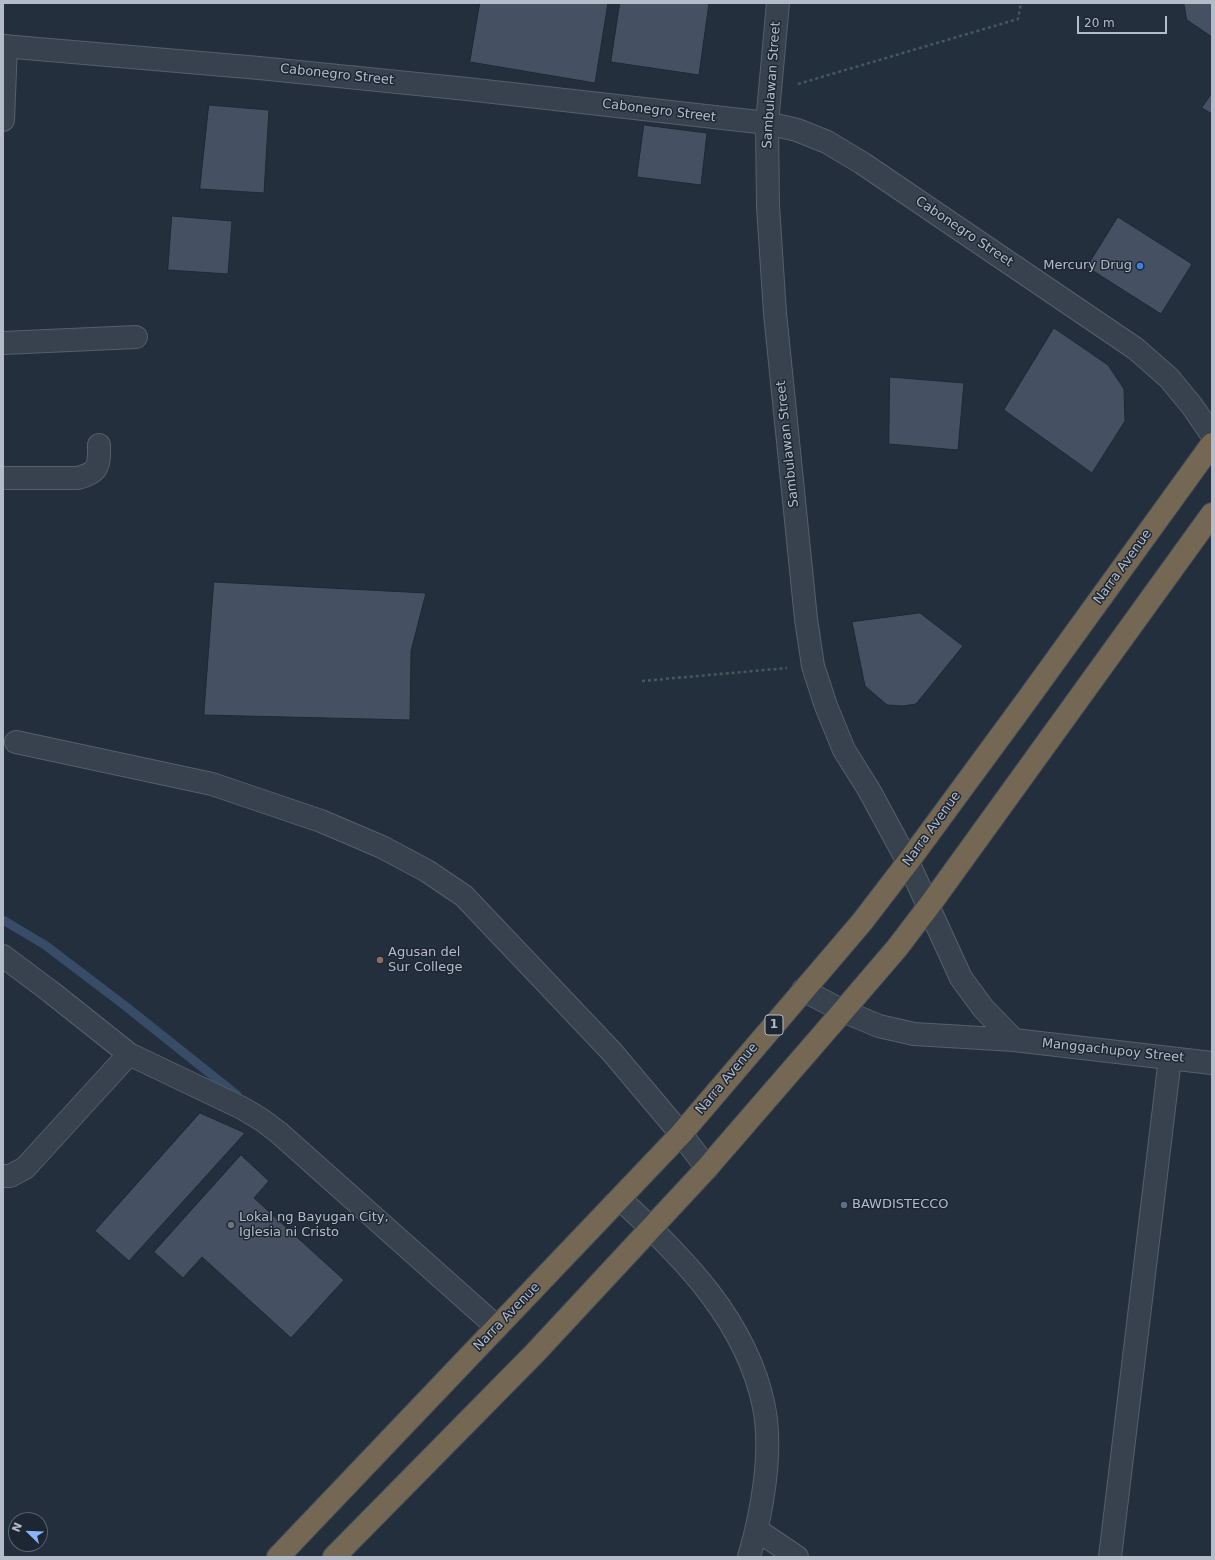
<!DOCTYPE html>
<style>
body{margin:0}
#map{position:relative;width:1215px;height:1560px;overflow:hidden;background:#242f3e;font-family:"DejaVu Sans",sans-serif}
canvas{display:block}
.frame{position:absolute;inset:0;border:4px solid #b4bcc9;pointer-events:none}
.north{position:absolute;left:8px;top:1512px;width:40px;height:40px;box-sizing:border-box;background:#1d2633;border:1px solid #59626f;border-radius:50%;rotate:293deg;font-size:11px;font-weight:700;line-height:16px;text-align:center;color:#b4bcc9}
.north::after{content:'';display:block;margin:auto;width:14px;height:18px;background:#8ab4f8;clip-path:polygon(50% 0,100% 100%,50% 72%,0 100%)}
.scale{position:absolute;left:1077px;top:16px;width:90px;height:18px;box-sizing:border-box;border:2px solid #b4bcc9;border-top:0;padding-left:5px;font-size:12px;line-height:14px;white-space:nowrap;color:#b4bcc9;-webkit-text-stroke:3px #1d2633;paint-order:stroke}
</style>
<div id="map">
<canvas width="1215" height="1560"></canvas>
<div class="frame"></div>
<div class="north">N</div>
<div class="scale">20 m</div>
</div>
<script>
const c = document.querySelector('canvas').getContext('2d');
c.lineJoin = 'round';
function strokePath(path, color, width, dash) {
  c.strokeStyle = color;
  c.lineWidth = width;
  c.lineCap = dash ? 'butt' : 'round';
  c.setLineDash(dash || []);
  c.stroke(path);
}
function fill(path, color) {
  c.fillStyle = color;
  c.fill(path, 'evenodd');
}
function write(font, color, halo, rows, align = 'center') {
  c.font = font + ' "DejaVu Sans",sans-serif';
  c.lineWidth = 3;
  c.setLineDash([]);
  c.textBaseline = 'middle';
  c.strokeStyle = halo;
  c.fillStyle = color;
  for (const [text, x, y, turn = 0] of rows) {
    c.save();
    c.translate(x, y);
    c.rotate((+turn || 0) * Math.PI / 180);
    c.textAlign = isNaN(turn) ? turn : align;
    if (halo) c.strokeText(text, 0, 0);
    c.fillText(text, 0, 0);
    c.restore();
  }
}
strokePath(new Path2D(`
 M 3,920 L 45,945 L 124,1005 L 237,1095`), '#394c67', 9);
const building = new Path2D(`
 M 480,3 L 608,3 L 595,83 L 470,62 Z
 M 620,3 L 709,3 L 699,75 L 611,62 Z
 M 1184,3 L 1212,3 L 1212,37 L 1187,20 Z
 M 1212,93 L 1212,114 L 1202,108 Z
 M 209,105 L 269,110 L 264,193 L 200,189 Z
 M 644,125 L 707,133 L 701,185 L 637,177 Z
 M 172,216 L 232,221 L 228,274 L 168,270 Z
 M 1118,217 L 1192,264 L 1161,314 L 1087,267 Z
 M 1054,328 L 1108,365 L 1124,389 L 1125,421 L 1092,473 L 1004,410 Z
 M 890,377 L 964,383 L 958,450 L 889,444 Z
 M 214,582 L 426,593 L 411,651 L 410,720 L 204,715 Z
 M 920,613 L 963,646 L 916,704 L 903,706 L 887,705 L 865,686 L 852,622 Z
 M 200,1113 L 245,1133 L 129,1261 L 95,1231 Z
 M 241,1155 L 269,1181 L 254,1198 L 344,1280 L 291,1338 L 202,1257 L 183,1278 L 154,1252 Z`);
fill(building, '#455162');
strokePath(building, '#1f2835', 1);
const minor = new Path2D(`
 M 778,3 L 767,123 L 768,206 L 775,313 L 806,619 L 813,666 L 826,706 L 844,750 L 869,790 L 908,862 L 961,978 L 983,1008 L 1014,1040
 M 3,46 L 259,68 L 467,89 L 767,123 L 797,130 L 827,142 L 862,163 L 1136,349 L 1169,378 L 1192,406 L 1212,435
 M 3,120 L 6,46
 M 3,343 L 136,337
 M 3,478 L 78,478 C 100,472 99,465 99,445
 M 16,742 L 212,784 L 321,821 L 382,847 L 427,871 L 464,896 L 612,1052 L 681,1134 L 707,1168
 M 3,956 L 51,992 L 129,1054 L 242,1108 L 262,1120 L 278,1132 L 497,1327
 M 803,990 L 843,1011 L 879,1026 L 914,1034 L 1014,1040 L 1212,1063
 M 3,1176 L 10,1176 L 25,1168 L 129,1054
 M 620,1199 C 682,1256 747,1321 764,1407 C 773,1452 762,1513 749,1557
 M 757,1530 L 797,1557
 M 1110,1557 L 1170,1058`);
const highway = new Path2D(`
 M 278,1557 L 681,1134 L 862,922 L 908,862 L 1027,700 L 1212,444
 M 334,1557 L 535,1353 L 707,1168 L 843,1011 L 897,948 L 929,906 L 1212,514`);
strokePath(minor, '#565f6c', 24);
strokePath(highway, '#434c59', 24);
strokePath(new Path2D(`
 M 798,84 L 1018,19 L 1021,3
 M 642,681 L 787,668`), '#44595c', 2.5, [3, 3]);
strokePath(minor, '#38414e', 22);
strokePath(highway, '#746855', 22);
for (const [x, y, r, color] of [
 [1140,266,4,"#3f7fe0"],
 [380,960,4,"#8d6e63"],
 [844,1205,4,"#5c6f8a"],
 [231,1225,4,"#6b7280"]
]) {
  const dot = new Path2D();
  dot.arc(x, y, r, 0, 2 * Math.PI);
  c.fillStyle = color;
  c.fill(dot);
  strokePath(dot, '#1d2633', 1.5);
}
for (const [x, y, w] of [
 [774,1025,18]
]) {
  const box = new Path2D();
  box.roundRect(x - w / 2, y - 10, w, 20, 3);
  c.fillStyle = '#1d2633';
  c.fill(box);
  strokePath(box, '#b4bcc9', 1);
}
write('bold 12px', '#b4bcc9', null, [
 ["1",774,1025]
]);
write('13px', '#b4bcc9', '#1d2633', [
 ["Cabonegro Street",337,75,6],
 ["Sambulawan Street",772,85,-86],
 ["Cabonegro Street",659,111,7],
 ["Cabonegro Street",964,232,34],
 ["Sambulawan Street",788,444,-96],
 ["Narra Avenue",1123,567,-54],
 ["Narra Avenue",932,829,-54],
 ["Manggachupoy Street",1113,1051,6],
 ["Narra Avenue",727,1079,-50],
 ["Narra Avenue",507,1317,-46]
]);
write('13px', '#b4bcc9', '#1d2633', [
 ["Mercury Drug",1132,266,"right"],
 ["Agusan del",388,953],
 ["Sur College",388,968],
 ["BAWDISTECCO",852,1205],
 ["Lokal ng Bayugan City,",239,1218],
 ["Iglesia ni Cristo",239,1233]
], 'left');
</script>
